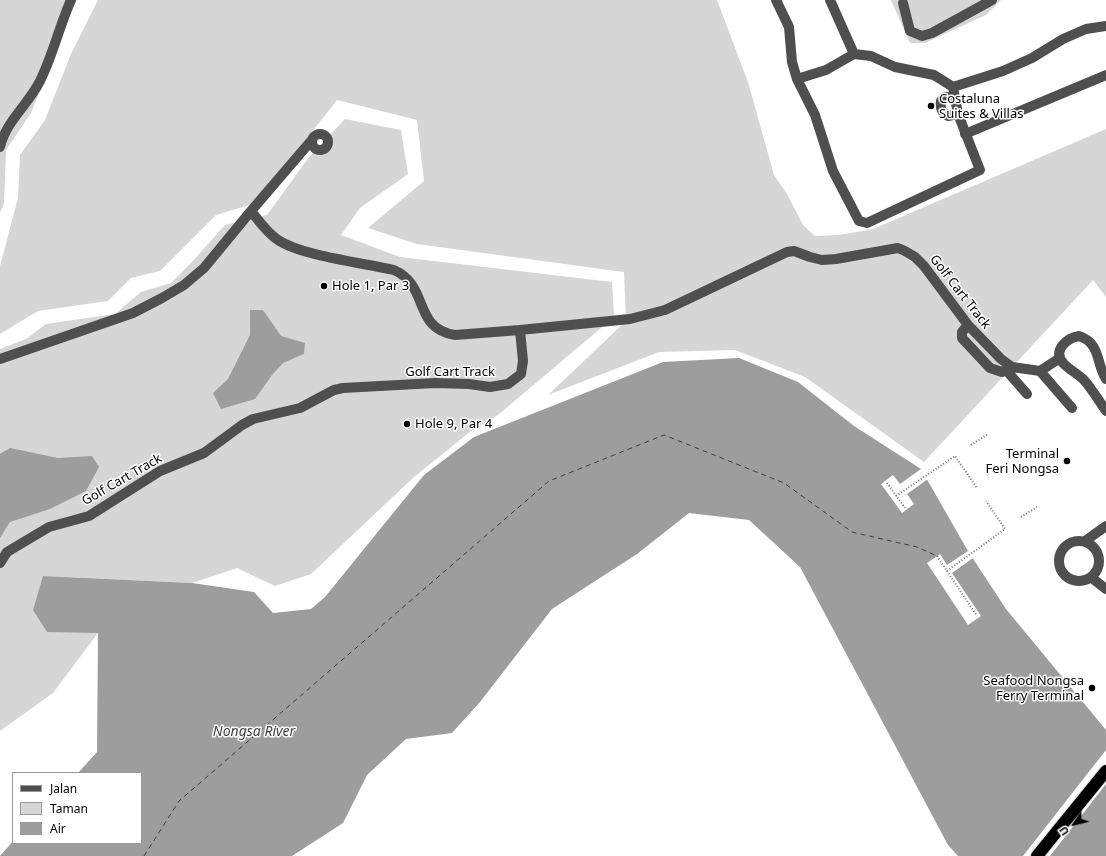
<!DOCTYPE html>
<style>
body{margin:0}
#map{position:relative;width:1106px;height:856px;overflow:hidden;background:#fff;font-family:"Noto Sans",sans-serif}
canvas{display:block}
.legend{position:absolute;left:12px;top:772px;width:130px;height:72px;box-sizing:border-box;background:#fff;border:1px solid #999;margin:0;padding:5px 7px;list-style:none;font-size:12px;color:#000}
.legend li{display:flex;align-items:center;gap:8px;height:20px}
.legend b{width:20px;border:1px solid #999}
.north{position:absolute;left:1054px;top:804px;width:40px;height:40px;-webkit-text-stroke:3px #fff;paint-order:stroke;rotate:235deg;font-size:11px;font-weight:700;line-height:16px;text-align:center;color:#000}
.north::after{content:'';display:block;margin:auto;width:14px;height:18px;background:#000;clip-path:polygon(50% 0,100% 100%,50% 72%,0 100%)}
</style>
<div id="map">
<canvas width="1106" height="856"></canvas>
<ul class="legend">
<li><b style="height:5px;background:#4f4f4f"></b>Jalan</li>
<li><b style="height:11px;background:#d6d6d6"></b>Taman</li>
<li><b style="height:11px;background:#9d9d9d"></b>Air</li>
</ul>
<div class="north">U</div>
</div>
<script>
const c = document.querySelector('canvas').getContext('2d');
c.lineJoin = 'round';
function fill(path, color) {
  c.fillStyle = color;
  c.fill(path, 'evenodd');
}
function strokePath(path, color, width, dash) {
  c.strokeStyle = color;
  c.lineWidth = width;
  c.lineCap = dash ? 'butt' : 'round';
  c.setLineDash(dash || []);
  c.stroke(path);
}
function write(font, color, halo, rows, align = 'center') {
  c.font = font + ' "Noto Sans",sans-serif';
  c.lineWidth = 3;
  c.setLineDash([]);
  c.textBaseline = 'middle';
  c.strokeStyle = halo;
  c.fillStyle = color;
  for (const [text, x, y, turn = 0] of rows) {
    c.save();
    c.translate(x, y);
    c.rotate((+turn || 0) * Math.PI / 180);
    c.textAlign = isNaN(turn) ? turn : align;
    if (halo) c.strokeText(text, 0, 0);
    c.fillText(text, 0, 0);
    c.restore();
  }
}
fill(new Path2D(`
 M 0,0 L 77,0 L 67,15 L 54,56 L 31,113 L 6,150 L 4,203 L 0,213 Z
 M 98,0 L 717,0 L 748,82 L 774,175 L 787,194 L 803,225 L 815,236 L 839,235 L 873,229 L 1106,129 L 1106,297 L 1093,280 L 924,462 L 805,377 L 735,350 L 659,352 L 548,395 L 626,321 L 624,272 L 417,244 L 368,228 L 424,181 L 417,120 L 337,100 L 256,203 L 216,215 L 160,271 L 131,278 L 108,301 L 38,311 L 0,334 L 0,266 L 18,198 L 20,155 L 45,120 L 71,54 Z
 M 891,0 L 1001,0 L 986,15 L 925,43 L 910,43 Z
 M 345,119 L 401,130 L 408,174 L 360,208 L 341,235 L 400,257 L 612,282 L 614,317 L 498,415 L 471,431 L 413,478 L 311,574 L 275,586 L 237,568 L 192,583 L 43,576 L 98,633 L 53,693 L 0,731 L 0,349 L 26,339 L 46,324 L 115,314 L 141,292 L 171,283 L 191,263 L 225,225 L 267,215 L 306,161 Z`), '#d6d6d6');
fill(new Path2D(`
 M 250,310 L 263,310 L 281,336 L 305,343 L 304,354 L 283,363 L 272,375 L 255,399 L 221,409 L 213,393 L 228,379 L 250,335 Z
 M 739,358 L 798,382 L 854,426 L 921,469 L 968,551 L 1006,609 L 1106,730 L 1106,856 L 958,856 L 948,845 L 800,567 L 749,520 L 689,513 L 637,554 L 552,609 L 480,702 L 452,733 L 406,739 L 367,775 L 343,823 L 292,856 L 0,856 L 13,841 L 13,843 L 141,843 L 141,773 L 78,773 L 97,752 L 98,633 L 47,632 L 33,610 L 43,576 L 192,583 L 254,592 L 273,613 L 311,609 L 325,597 L 424,475 L 474,437 L 663,362 Z
 M 10,448 L 58,458 L 92,456 L 99,467 L 86,491 L 50,509 L 10,522 L 0,538 L 0,454 Z`), '#9d9d9d');
fill(new Path2D(`
 M 921,469 L 928,479 L 907,494 L 914,504 L 902,513 L 881,484 L 893,475 L 900,484 Z
 M 968,551 L 973,558 L 952,573 L 981,616 L 968,625 L 927,563 L 940,554 L 947,565 Z
 M 1106,750 L 1106,784 L 1050,856 L 1023,856 Z`), '#fff');
strokePath(new Path2D(`
 M 144,856 L 179,801 L 549,481 L 664,435 L 784,483 L 852,532 L 917,547 L 937,556`), '#3e3e3e', 1, [5, 4]);
const highway = new Path2D(`
 M 1037,856 L 1106,771`);
strokePath(highway, '#dbdbdb', 14);
strokePath(new Path2D(`
 M 971,445 L 988,434
 M 887,483 L 905,508
 M 896,496 L 955,456 L 977,488
 M 1021,517 L 1037,507
 M 937,556 L 977,616
 M 947,571 L 1005,529 L 986,501`), '#717171', 2, [1, 2]);
strokePath(new Path2D(`
 M 776,0 L 789,27 L 792,62 L 797,79 L 815,115 L 833,171 L 859,221 L 867,223 L 980,170 L 958,114 L 953,87
 M 830,0 L 854,54 L 871,56 L 895,67 L 934,75 L 953,87 L 1003,71 L 1032,58 L 1063,39 L 1086,29 L 1106,26
 M 903,3 L 910,31 L 922,36 L 932,33 L 992,0
 M 797,79 L 826,70 L 854,54
 M 954,97 L 946,97 L 941,101 C 940,108 941,112 948,116 L 958,114
 M312 142a8 8 0 1 1 16 0a8 8 0 1 1-16 0Z
 M 965,134 L 1106,75
 M 0,147 C 6,121 28,105 40,81 C 53,55 59,27 71,0
 M 251,211 L 311,141
 M 968,325 L 962,332 L 962,338 L 990,368 L 1002,372 L 1012,367
 M 520,330 L 630,319 L 665,310 L 787,252 L 794,251 L 810,257 L 822,260 L 836,259 L 898,248 L 905,251 L 915,257 L 924,266 L 968,325 L 1001,359 L 1012,367 L 1040,371 L 1060,358
 M 0,359 L 133,313 L 162,298 L 184,285 L 204,268 L 251,211 C 259,221 267,233 278,240 C 302,256 364,263 394,270 C 430,286 412,328 455,335 L 520,330 L 523,361 L 521,374 L 508,384 L 490,387 L 469,384 L 435,383 L 343,388 L 334,390 L 300,408 L 253,419 L 242,425 L 204,453 L 160,471 L 89,516 L 49,527 L 7,552 L 0,563
 M 1006,370 L 1027,394
 M 1040,371 L 1072,408
 M 1106,379 C 1096,364 1101,343 1079,336 C 1067,338 1051,351 1064,364 C 1070,370 1078,374 1084,380 C 1092,389 1099,401 1106,411
 M1059 561a20 20 0 1 1 40 0a20 20 0 1 1-40 0Z
 M 1085,541 L 1106,526
 M 1092,578 L 1106,589`), '#4f4f4f', 10);
strokePath(highway, '#000', 12);
for (const [x, y, r, color] of [
 [931,106,4,"#000"],
 [324,286,4,"#000"],
 [407,424,4,"#000"],
 [1067,461,4,"#000"],
 [1092,688,4,"#000"]
]) {
  const dot = new Path2D();
  dot.arc(x, y, r, 0, 2 * Math.PI);
  c.fillStyle = color;
  c.fill(dot);
  strokePath(dot, '#fff', 1.5);
}
write('13px', '#000', '#fff', [
 ["Costaluna",939,99],
 ["Suites & Villas",939,114],
 ["Hole 1, Par 3",332,286],
 ["Hole 9, Par 4",415,424],
 ["Terminal",1059,454,"right"],
 ["Feri Nongsa",1059,469,"right"],
 ["Seafood Nongsa",1084,681,"right"],
 ["Ferry Terminal",1084,696,"right"]
], 'left');
write('13px', '#000', '#fff', [
 ["Golf Cart Track",960,292,52],
 ["Golf Cart Track",450,372],
 ["Golf Cart Track",122,480,-30]
]);
write('italic 14px', '#3e3e3e', '#fff', [
 ["Nongsa River",254,732]
]);
</script>
